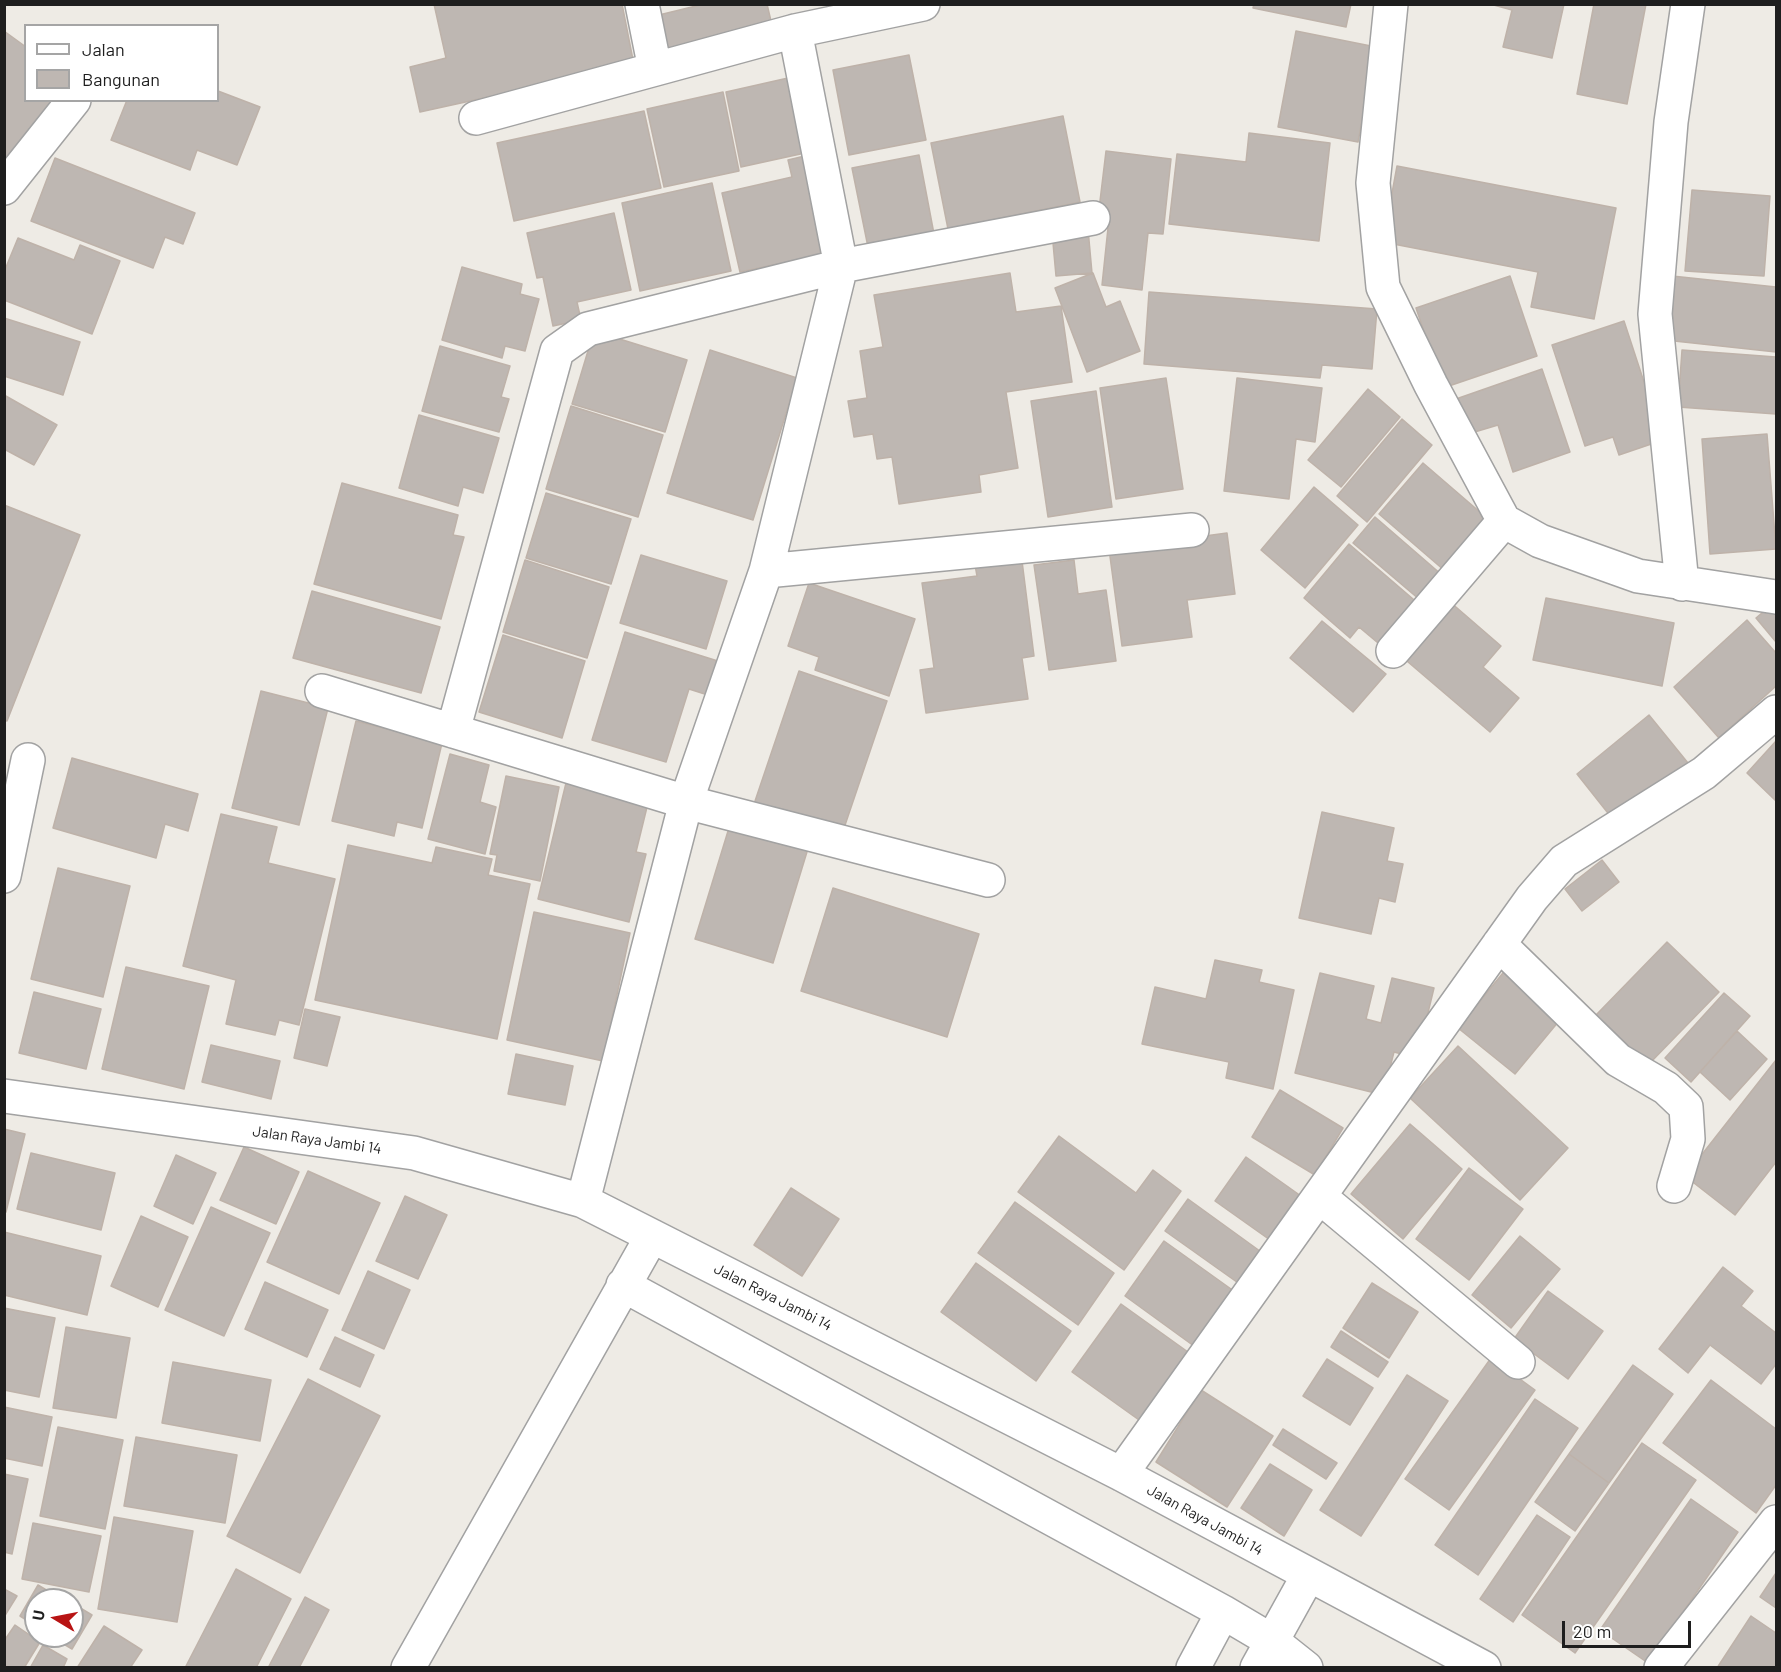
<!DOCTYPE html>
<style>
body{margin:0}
#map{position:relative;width:1781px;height:1672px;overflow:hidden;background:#eeebe5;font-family:Barlow,sans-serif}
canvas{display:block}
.frame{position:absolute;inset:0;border:6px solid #1e1e1e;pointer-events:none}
.legend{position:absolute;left:24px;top:24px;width:195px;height:78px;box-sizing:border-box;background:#fff;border:2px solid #a5a5a5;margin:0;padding:8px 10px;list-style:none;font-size:18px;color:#1e1e1e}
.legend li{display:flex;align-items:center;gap:12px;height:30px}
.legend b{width:30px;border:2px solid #a5a5a5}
.north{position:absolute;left:24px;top:1588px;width:60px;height:60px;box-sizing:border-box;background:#fff;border:2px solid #a5a5a5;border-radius:50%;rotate:280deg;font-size:16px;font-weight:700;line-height:24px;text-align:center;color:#1e1e1e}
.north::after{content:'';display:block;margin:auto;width:21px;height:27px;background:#b81414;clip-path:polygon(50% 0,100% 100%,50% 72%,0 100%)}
.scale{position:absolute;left:1562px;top:1621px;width:129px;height:27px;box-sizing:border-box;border:3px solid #1e1e1e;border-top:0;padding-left:8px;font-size:18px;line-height:21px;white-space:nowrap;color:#1e1e1e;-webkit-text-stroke:4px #fff;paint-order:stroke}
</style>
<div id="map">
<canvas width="1781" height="1672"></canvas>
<div class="frame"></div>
<ul class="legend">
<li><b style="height:8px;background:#fff"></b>Jalan</li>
<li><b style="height:16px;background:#beb7b2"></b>Bangunan</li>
</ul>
<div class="north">U</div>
<div class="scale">20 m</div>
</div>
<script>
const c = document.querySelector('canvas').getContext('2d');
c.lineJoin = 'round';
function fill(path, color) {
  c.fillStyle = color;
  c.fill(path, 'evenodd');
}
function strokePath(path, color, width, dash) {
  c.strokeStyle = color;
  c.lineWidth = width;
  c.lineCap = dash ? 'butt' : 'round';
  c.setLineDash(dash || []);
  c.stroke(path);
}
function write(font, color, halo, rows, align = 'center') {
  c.font = font + ' Barlow,sans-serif';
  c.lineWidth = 5;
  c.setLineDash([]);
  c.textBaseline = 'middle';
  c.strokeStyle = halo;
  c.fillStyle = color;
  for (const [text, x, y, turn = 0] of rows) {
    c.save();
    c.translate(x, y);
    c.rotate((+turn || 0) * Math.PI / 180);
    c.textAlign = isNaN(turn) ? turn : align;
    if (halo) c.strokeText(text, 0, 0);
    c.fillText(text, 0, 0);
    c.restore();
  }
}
const building = new Path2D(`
 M 434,4 L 622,4 L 634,65 L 420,112 L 410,67 L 446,58 Z
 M 767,4 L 774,34 L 669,57 L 659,15 L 704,4 Z
 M 1254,4 L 1351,4 L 1346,27 L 1253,8 Z
 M 1490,4 L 1564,4 L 1552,58 L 1503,47 L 1512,10 Z
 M 1594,4 L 1646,4 L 1627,104 L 1577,94 Z
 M 4,31 L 26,47 L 26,100 L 59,100 L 4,171 Z
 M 1296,31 L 1376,47 L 1358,142 L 1278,127 Z
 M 909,55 L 926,140 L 849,155 L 833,70 Z
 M 788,78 L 805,153 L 741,167 L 726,92 Z
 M 218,91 L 260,107 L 237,165 L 197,150 L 190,170 L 111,140 L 127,100 L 218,100 Z
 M 723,92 L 739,171 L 664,187 L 647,109 Z
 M 644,111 L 661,188 L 514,221 L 497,143 Z
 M 1063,116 L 1080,202 L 948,229 L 931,143 Z
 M 1249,133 L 1330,143 L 1319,241 L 1169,224 L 1177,154 L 1246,162 Z
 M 1106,151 L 1171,159 L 1163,234 L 1148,233 L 1142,290 L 1102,285 L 1108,228 L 1097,226 Z
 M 813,154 L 835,252 L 740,272 L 722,193 L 792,177 L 788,160 Z
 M 919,155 L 934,234 L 868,247 L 852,168 Z
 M 55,158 L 195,213 L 183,244 L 165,237 L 153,268 L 31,221 Z
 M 1397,166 L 1616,208 L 1594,319 L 1531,307 L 1538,272 L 1383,242 Z
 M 712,183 L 731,271 L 640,291 L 622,203 Z
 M 1692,190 L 1770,196 L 1764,276 L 1685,271 Z
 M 614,213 L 631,290 L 577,302 L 581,320 L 553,326 L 543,277 L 537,278 L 527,233 Z
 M 1088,229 L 1092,273 L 1056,276 L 1052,232 Z
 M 18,238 L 74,260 L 80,245 L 120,261 L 92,334 L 4,300 L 4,272 Z
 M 462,267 L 522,284 L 520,294 L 539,299 L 525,351 L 505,346 L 502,358 L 442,340 Z
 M 1010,273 L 1016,312 L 1061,306 L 1072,382 L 1006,392 L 1018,468 L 979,475 L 981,492 L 899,504 L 892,457 L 877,459 L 873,434 L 854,437 L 848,401 L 867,398 L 860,351 L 883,347 L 874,295 Z
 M 1093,273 L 1106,307 L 1120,301 L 1140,351 L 1087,372 L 1055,288 Z
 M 1510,276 L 1537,356 L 1443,388 L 1416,308 Z
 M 1672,276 L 1776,287 L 1776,352 L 1665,340 Z
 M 1149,292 L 1377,309 L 1372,369 L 1322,365 L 1320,378 L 1144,364 Z
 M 4,318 L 80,342 L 63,395 L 4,376 Z
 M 1624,321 L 1663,440 L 1619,455 L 1613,437 L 1585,446 L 1552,345 Z
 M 594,331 L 687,360 L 665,432 L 572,404 Z
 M 440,346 L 510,366 L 501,397 L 509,399 L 499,432 L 422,411 Z
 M 710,350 L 797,378 L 753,520 L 667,493 Z
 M 1682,350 L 1776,357 L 1776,414 L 1678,407 Z
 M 1542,369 L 1570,452 L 1513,472 L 1498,425 L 1468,434 L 1456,399 Z
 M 1166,378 L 1183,489 L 1116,499 L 1100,388 Z
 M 1237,378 L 1322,388 L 1315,442 L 1296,439 L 1289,499 L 1224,491 Z
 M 1368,389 L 1400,417 L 1341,487 L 1308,460 Z
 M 1096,391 L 1112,507 L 1048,517 L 1031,401 Z
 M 4,395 L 57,425 L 34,465 L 4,449 Z
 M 571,406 L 663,435 L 638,517 L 546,489 Z
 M 419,415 L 499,438 L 483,493 L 463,487 L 458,506 L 399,488 Z
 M 1402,419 L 1432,445 L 1367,522 L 1337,496 Z
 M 1767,434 L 1776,549 L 1710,554 L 1702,439 Z
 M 1423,463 L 1488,519 L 1445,571 L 1379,514 Z
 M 342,483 L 458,515 L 453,535 L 464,537 L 441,619 L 314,584 Z
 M 1314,487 L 1358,525 L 1305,588 L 1261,550 Z
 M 546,493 L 631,519 L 611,584 L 526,558 Z
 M 4,505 L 80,535 L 7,721 L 4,720 Z
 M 1375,517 L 1442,575 L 1420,600 L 1353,543 Z
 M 1227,533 L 1235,594 L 1187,600 L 1192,637 L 1122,646 L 1109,549 Z
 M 1349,544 L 1420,605 L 1384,648 L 1359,627 L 1350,638 L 1304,598 Z
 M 1021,553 L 1034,656 L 1022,658 L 1028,699 L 926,713 L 920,670 L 934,668 L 922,583 L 977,576 L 974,559 Z
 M 641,555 L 727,581 L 706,649 L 620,623 Z
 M 525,560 L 609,587 L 587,658 L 503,632 Z
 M 1074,560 L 1078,594 L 1106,590 L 1116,661 L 1049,670 L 1034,565 Z
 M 809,583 L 915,619 L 889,696 L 815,670 L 819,657 L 788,646 Z
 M 312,591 L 440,627 L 421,693 L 293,658 Z
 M 1546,598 L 1674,623 L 1662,686 L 1533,660 Z
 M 1449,601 L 1501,646 L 1483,667 L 1519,698 L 1490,732 L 1401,656 Z
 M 1776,601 L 1776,642 L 1756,618 Z
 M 1747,620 L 1776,653 L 1776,686 L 1719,738 L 1674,687 Z
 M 1322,621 L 1386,674 L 1353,712 L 1290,658 Z
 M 625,632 L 721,662 L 711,696 L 689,689 L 666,762 L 592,740 Z
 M 503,635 L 585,661 L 562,738 L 479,712 Z
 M 799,671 L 887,701 L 841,837 L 753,807 Z
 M 261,691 L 328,708 L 299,825 L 232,808 Z
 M 1649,715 L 1688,763 L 1615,822 L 1577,774 Z
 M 356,721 L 442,743 L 422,828 L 397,822 L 394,836 L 332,821 Z
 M 1776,741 L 1776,801 L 1747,773 Z
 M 450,754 L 489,765 L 480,802 L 496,807 L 485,854 L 428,839 Z
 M 72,758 L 198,794 L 188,831 L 165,824 L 156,858 L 53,828 Z
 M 506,776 L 559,787 L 540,881 L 494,871 L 497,855 L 490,854 Z
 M 566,783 L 648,803 L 636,852 L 646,854 L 629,922 L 538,899 Z
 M 1322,812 L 1394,828 L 1387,861 L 1403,864 L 1395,902 L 1379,898 L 1371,934 L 1299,918 Z
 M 221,814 L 277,827 L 268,863 L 335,879 L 299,1025 L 279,1020 L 275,1035 L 226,1024 L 236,980 L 183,966 Z
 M 732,818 L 810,842 L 773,963 L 695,939 Z
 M 348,845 L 432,863 L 436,847 L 492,859 L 488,875 L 530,884 L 497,1039 L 315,1000 Z
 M 1602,860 L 1619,882 L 1582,911 L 1565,889 Z
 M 58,868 L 130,886 L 103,997 L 31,979 Z
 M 833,888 L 979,934 L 947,1037 L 801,991 Z
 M 534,912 L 630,933 L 603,1061 L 507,1040 Z
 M 1667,942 L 1719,992 L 1648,1065 L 1596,1015 Z
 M 1215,960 L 1262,970 L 1259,982 L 1294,990 L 1273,1089 L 1226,1078 L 1229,1062 L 1142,1044 L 1155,987 L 1206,999 Z
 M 126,967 L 209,986 L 184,1089 L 102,1069 Z
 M 1507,968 L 1564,1015 L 1515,1074 L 1458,1028 Z
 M 1320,973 L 1374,986 L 1366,1019 L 1381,1023 L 1392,978 L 1434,988 L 1417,1058 L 1394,1052 L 1383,1095 L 1295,1073 Z
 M 34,992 L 101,1009 L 86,1069 L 19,1053 Z
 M 1724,993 L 1750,1016 L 1691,1082 L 1665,1058 Z
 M 305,1009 L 340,1017 L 327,1066 L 294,1058 Z
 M 1737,1031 L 1767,1059 L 1730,1100 L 1700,1072 Z
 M 211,1045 L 280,1061 L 271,1099 L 202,1082 Z
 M 1458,1046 L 1568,1148 L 1520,1200 L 1410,1098 Z
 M 516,1054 L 573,1066 L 565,1105 L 508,1094 Z
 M 1776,1060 L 1776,1162 L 1735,1215 L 1685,1176 Z
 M 1280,1090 L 1343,1128 L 1315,1175 L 1252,1137 Z
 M 1410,1124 L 1462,1169 L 1403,1239 L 1351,1194 Z
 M 4,1129 L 25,1134 L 6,1212 L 4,1212 Z
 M 1059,1136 L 1136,1193 L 1153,1170 L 1181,1191 L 1124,1270 L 1018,1192 Z
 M 244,1147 L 299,1172 L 276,1224 L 220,1200 Z
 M 31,1153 L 115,1173 L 101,1230 L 17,1209 Z
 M 176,1155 L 216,1173 L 193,1224 L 154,1206 Z
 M 1246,1157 L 1301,1196 L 1270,1240 L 1215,1201 Z
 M 1469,1168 L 1523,1209 L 1469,1280 L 1416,1239 Z
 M 308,1171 L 380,1203 L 339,1294 L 267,1262 Z
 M 791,1188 L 839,1219 L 802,1276 L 754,1245 Z
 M 405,1196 L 447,1215 L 418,1279 L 376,1261 Z
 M 1188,1199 L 1264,1254 L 1241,1285 L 1165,1231 Z
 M 1015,1202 L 1114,1273 L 1078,1325 L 978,1253 Z
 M 211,1207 L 270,1233 L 224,1336 L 165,1310 Z
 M 141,1216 L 188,1237 L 158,1307 L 111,1286 Z
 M 4,1232 L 101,1256 L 87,1315 L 4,1295 Z
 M 1520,1236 L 1560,1269 L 1511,1328 L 1472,1295 Z
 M 1164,1241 L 1238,1294 L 1198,1349 L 1125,1296 Z
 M 976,1263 L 1071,1331 L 1036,1381 L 941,1312 Z
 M 1723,1267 L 1753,1291 L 1741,1306 L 1776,1333 L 1776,1364 L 1761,1384 L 1710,1345 L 1688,1373 L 1659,1349 Z
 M 368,1271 L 410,1290 L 384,1349 L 342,1330 Z
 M 265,1282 L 328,1310 L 307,1357 L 245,1329 Z
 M 1372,1283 L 1418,1312 L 1389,1358 L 1343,1328 Z
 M 1548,1291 L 1603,1331 L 1568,1379 L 1514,1339 Z
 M 1121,1304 L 1195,1357 L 1146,1425 L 1072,1372 Z
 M 4,1308 L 55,1318 L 39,1397 L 4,1390 Z
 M 66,1327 L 130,1338 L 116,1418 L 53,1408 Z
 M 1341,1331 L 1388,1362 L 1378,1377 L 1331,1347 Z
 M 335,1337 L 374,1355 L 360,1387 L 320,1369 Z
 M 1491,1358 L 1535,1390 L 1449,1510 L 1405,1479 Z
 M 1327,1359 L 1373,1388 L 1350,1425 L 1303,1396 Z
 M 173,1362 L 271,1380 L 260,1441 L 162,1423 Z
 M 1633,1365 L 1673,1394 L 1609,1483 L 1569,1454 Z
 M 1407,1375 L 1448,1401 L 1361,1536 L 1320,1510 Z
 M 308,1379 L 380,1416 L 300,1573 L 227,1536 Z
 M 1711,1380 L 1776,1429 L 1776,1485 L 1756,1513 L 1663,1443 Z
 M 1201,1390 L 1273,1436 L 1227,1507 L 1156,1462 Z
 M 1535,1399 L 1578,1428 L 1478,1575 L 1435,1545 Z
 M 4,1407 L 52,1417 L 42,1466 L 4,1458 Z
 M 58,1427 L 123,1440 L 105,1529 L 40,1516 Z
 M 1283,1429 L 1337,1463 L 1326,1479 L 1273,1445 Z
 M 136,1437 L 237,1455 L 225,1523 L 124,1506 Z
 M 1642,1443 L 1696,1480 L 1575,1653 L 1522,1615 Z
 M 1569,1454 L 1609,1483 L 1575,1531 L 1535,1502 Z
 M 1270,1464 L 1312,1490 L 1284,1536 L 1241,1508 Z
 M 4,1474 L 28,1479 L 12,1554 L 4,1552 Z
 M 1691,1499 L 1738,1532 L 1648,1663 L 1600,1630 Z
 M 1537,1515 L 1570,1537 L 1513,1622 L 1480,1599 Z
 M 114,1517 L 193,1531 L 177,1622 L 98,1609 Z
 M 33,1523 L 101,1536 L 89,1592 L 22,1579 Z
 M 236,1569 L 291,1599 L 256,1668 L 185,1668 Z
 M 1776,1573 L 1776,1608 L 1760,1597 Z
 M 38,1585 L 63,1600 L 36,1600 L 36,1626 L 20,1616 Z
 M 4,1589 L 17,1596 L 4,1617 Z
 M 305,1597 L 329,1610 L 299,1668 L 268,1668 Z
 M 72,1603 L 92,1615 L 72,1649 L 52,1637 L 72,1636 Z
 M 1751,1616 L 1776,1633 L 1776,1668 L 1717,1668 Z
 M 15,1625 L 40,1642 L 24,1668 L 9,1668 L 4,1664 L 4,1641 Z
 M 104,1626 L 142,1650 L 130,1668 L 77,1668 Z
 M 43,1645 L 67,1659 L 63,1668 L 30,1668 Z`);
fill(building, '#beb7b2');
strokePath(building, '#beb2a9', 1.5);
const minor = new Path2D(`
 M 642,4 L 655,69
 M 1391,4 L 1373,183 L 1383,287 L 1431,385 L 1504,521 L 1540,541 L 1638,576 L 1776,597
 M 476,118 L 795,31 L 923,4
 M 4,188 L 74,100
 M 766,571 L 1192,530
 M 1682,584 L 1655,314 L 1671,122 L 1688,4
 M 1393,651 L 1504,521
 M 322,691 L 686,802 L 988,880
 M 453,731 L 557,351 L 588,329 L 841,266 L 1093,218
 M 4,876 L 28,760
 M 1499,944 L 1618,1060 L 1666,1088 L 1686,1107 L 1688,1139 L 1674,1186
 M 4,1096 L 414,1153 L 583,1201 L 1121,1474 L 1484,1668
 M 1320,1197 L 1518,1362
 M 583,1201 L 686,802 L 766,571 L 841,266 L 795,31
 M 623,1285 L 1223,1612 L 1193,1668
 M 1121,1474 L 1532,898 L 1564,861 L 1704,773 L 1776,712
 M 1223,1612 L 1272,1641 L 1306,1668
 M 408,1668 L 652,1236
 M 1257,1668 L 1308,1576
 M 1661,1668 L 1776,1522`);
strokePath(minor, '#a2a2a2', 36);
strokePath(minor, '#fff', 33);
write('15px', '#1e1e1e', '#fff', [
 ["Jalan Raya Jambi 14",317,1140,8],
 ["Jalan Raya Jambi 14",773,1297,27],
 ["Jalan Raya Jambi 14",1205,1520,29]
]);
</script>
